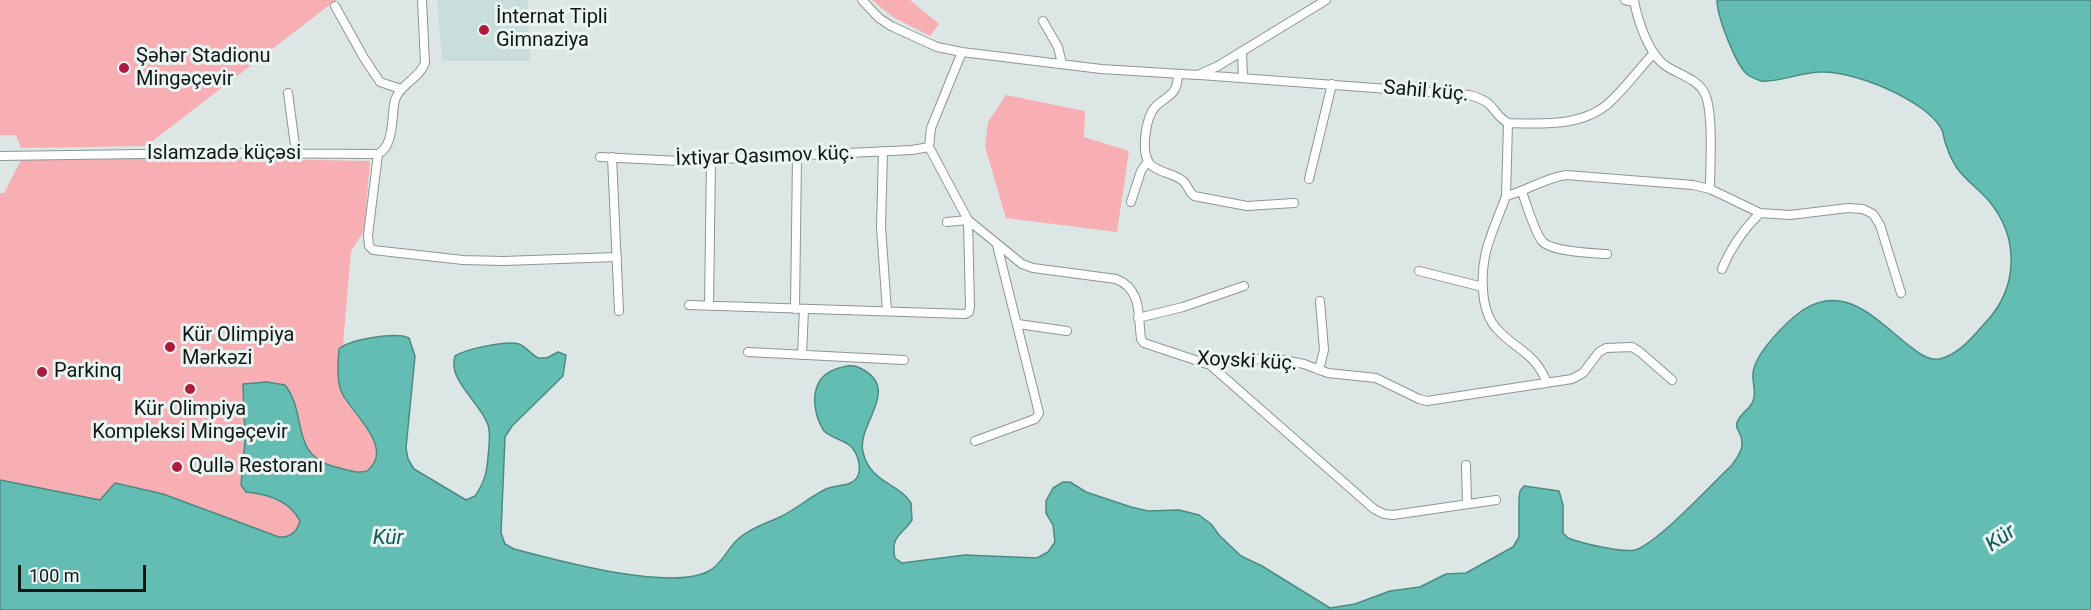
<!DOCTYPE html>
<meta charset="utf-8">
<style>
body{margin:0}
#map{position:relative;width:2091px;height:610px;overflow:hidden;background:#dce7e5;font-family:Roboto,sans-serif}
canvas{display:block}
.scale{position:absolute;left:18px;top:565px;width:128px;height:27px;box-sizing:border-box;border:3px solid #121615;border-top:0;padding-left:8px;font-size:18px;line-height:21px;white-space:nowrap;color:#121615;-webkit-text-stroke:4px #e9f4f3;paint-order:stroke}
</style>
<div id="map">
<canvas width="2091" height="610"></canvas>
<div class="scale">100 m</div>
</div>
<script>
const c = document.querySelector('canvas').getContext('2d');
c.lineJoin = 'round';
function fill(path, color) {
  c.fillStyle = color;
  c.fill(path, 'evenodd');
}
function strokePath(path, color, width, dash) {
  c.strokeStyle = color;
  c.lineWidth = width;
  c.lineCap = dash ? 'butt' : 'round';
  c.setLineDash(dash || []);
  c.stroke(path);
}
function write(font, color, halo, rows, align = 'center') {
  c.font = font + ' Roboto,sans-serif';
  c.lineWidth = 6;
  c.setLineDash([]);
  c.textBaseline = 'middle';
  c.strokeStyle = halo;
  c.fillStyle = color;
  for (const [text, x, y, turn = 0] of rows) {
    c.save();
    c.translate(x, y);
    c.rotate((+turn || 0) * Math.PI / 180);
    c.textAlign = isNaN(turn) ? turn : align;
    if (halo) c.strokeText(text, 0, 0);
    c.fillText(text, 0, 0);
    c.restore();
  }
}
fill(new Path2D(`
 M 437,0 L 528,0 L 530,61 L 442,61 Z`), '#c9ddda');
fill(new Path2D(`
 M 0,0 L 336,0 L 146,146 L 21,148 L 16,135 L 0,135 Z
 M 872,0 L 910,0 L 939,24 L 930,36 L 893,17 Z
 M 1006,95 L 1085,111 L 1084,137 L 1129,151 L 1117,232 L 1006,218 L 985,147 L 988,122 Z
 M 210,158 L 370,161 L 364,231 L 351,251 L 343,345 L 339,349 C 338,363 337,378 342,392 C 351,418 388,435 372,467 C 364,474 355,473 346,470 C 335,467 323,465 314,458 C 301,449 296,411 293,396 C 287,386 278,383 267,382 L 244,410 L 245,441 L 241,485 L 246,492 C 267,495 289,501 300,521 C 297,532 291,538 279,537 L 163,494 L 115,483 L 100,500 L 0,480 L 0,193 L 4,193 L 21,160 Z`), '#f7afb4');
const water = new Path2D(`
 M 1717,0 L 2091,0 L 2091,610 L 0,610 L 0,480 L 100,500 L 115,483 L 163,494 L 279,537 C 291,538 297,532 300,521 C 290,501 267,494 246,492 L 241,485 L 245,441 L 243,384 L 267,382 L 285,385 C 308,414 289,455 335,467 C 346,469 356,474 367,471 C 395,449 354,415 343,395 C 336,383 338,363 339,349 C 350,339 396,332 409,338 L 415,356 L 406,448 L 408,459 L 414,469 L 466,500 L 475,496 C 484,483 487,473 488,457 C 489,447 491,435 488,425 C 481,403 447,380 455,356 C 466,349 507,340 519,344 C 525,346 532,355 538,358 L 547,358 L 558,352 L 566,355 L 563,376 L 512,426 L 505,437 L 501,533 L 505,544 L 514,549 C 556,560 670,592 709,571 C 721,565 727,550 736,541 C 748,529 765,524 780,517 C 796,509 810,497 826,489 C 833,486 841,486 848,484 C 866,479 860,452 848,444 C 840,439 830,437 824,431 C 821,427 820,423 818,419 C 811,397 814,375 839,368 C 846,366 853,364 860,368 C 903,389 856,424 863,452 C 870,483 899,483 911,503 L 912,520 C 902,535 890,536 895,558 L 902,563 L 965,555 L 1037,558 L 1048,552 L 1055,542 L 1053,525 L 1046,513 L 1046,501 L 1053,488 L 1063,482 L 1070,482 L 1086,492 L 1131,507 L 1148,511 L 1179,510 L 1199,515 L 1211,524 L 1219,535 L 1241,556 L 1262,566 L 1330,608 L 1355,604 L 1390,591 L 1420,587 L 1446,574 L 1466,573 L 1513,547 L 1519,537 L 1519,498 L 1520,491 L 1524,486 L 1559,491 L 1563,505 L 1563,533 L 1568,538 C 1580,543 1623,553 1635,550 C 1658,543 1712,484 1732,465 C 1740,454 1746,445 1739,432 C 1737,427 1736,428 1737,423 C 1739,414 1750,410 1753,401 C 1757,391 1752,384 1753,374 C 1754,354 1787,321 1803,310 C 1844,283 1876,319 1907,344 C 1916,351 1927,361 1939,359 C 1959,355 1973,336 1986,322 C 2018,288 2020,238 1989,201 C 1979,189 1966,181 1957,168 C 1953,162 1949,154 1947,147 C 1944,142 1944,135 1942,130 C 1927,100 1852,70 1820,72 C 1803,72 1776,83 1761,81 C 1758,80 1751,77 1748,75 C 1736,66 1717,16 1717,0 Z`);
fill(water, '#64bdb3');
strokePath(water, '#4b8b84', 1.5);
const street = new Path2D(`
 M 862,0 L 879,18 L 891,26 L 937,47 L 962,52 L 1101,69 L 1198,75 L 1218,66 L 1326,0
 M 1625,0 L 1634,2
 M 1634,0 C 1637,19 1649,55 1666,66 C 1678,74 1697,79 1704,92 C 1714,109 1710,167 1710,189
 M 335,6 L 364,58 L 380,82 L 401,89
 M 1043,21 L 1058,47 L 1062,64
 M 962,52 L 931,128 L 929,147 L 968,220 L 1022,264 L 1033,268 L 1116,279 C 1142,289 1138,315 1141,339 L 1144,343 L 1207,364 L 1259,359 L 1284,360 L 1304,364 L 1328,373 L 1376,378 L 1419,399 L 1427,401 L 1572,379 L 1583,373 L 1599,352 L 1606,348 L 1632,347 L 1640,352 L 1672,380
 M 1242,52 L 1243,78
 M 1178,74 C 1177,95 1171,93 1156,106 C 1146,116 1140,152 1150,164 C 1158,173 1174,173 1183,181 C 1188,185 1188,191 1194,196 L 1247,206 L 1294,203
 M 1200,75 L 1469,95 C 1497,102 1490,112 1508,123 C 1542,124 1583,127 1610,102 C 1626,87 1639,69 1654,53
 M 288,93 L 296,153
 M 883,151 L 881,227 L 887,311
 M 378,154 L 368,235 L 369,246 L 373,250 L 463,260 L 503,261 L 617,257
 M 0,156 L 210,153 L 378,154 C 395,145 391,116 395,100 C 400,84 419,79 425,63 L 422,0
 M 600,157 L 679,161 L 912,150 L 929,147
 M 612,157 L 619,311
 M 1309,179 L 1332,84
 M 1522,192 C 1526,203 1535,233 1542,241 C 1551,252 1592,253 1607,254
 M 1506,196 L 1508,123
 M 1131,202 L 1141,171 L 1148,161
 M 1722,269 C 1731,247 1743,230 1760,213
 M 1419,271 L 1483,287
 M 689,305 L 965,314 L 969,312 L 970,307 L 968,220 L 947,222
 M 709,306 L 711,160
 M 795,309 L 797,156
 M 1138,318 L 1183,307 L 1244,286
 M 1018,324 L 1067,331
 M 748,352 L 904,360
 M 802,355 L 804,309
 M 1209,364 L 1374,509 L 1384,514 L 1393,515 L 1496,500
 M 1319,370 L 1324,350 L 1320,301
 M 1547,383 C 1535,352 1517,351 1497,329 C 1489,321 1486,311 1484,300 C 1478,256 1492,235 1506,196 C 1526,191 1545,178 1566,175 L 1693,185 L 1710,189 L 1760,213 L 1790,215 L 1848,208 L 1863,209 L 1873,214 L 1880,225 L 1901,293
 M 975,441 L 1035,419 L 1039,413 L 997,245
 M 1466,465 L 1467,504`);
strokePath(street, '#8c9695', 10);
strokePath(street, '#fff', 8);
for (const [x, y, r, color] of [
 [484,30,6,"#af1b3f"],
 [124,68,6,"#af1b3f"],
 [170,347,6,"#af1b3f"],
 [42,372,6,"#af1b3f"],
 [190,389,6,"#af1b3f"],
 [177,467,6,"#af1b3f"]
]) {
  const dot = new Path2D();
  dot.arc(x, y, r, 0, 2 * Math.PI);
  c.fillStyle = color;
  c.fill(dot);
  strokePath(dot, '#e9f4f3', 2);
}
write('20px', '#121615', '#e9f4f3', [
 ["İnternat Tipli",496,18],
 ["Gimnaziya",496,41],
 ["Şəhər Stadionu",136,57],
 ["Mingəçevir",136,80],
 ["Kür Olimpiya",182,336],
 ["Mərkəzi",182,359],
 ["Parkinq",54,372],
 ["Kür Olimpiya",190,410,"center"],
 ["Kompleksi Mingəçevir",190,433,"center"],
 ["Qullə Restoranı",189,467]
], 'left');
write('20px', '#121615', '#e9f4f3', [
 ["Sahil küç.",1426,92,5],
 ["Islamzadə küçəsi",224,154],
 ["İxtiyar Qasımov küç.",765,157,-2],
 ["Xoyski küç.",1247,362,3]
]);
write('italic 21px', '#0e5b54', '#e9f4f3', [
 ["Kür",388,539],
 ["Kür",2001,539,-35]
]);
</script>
